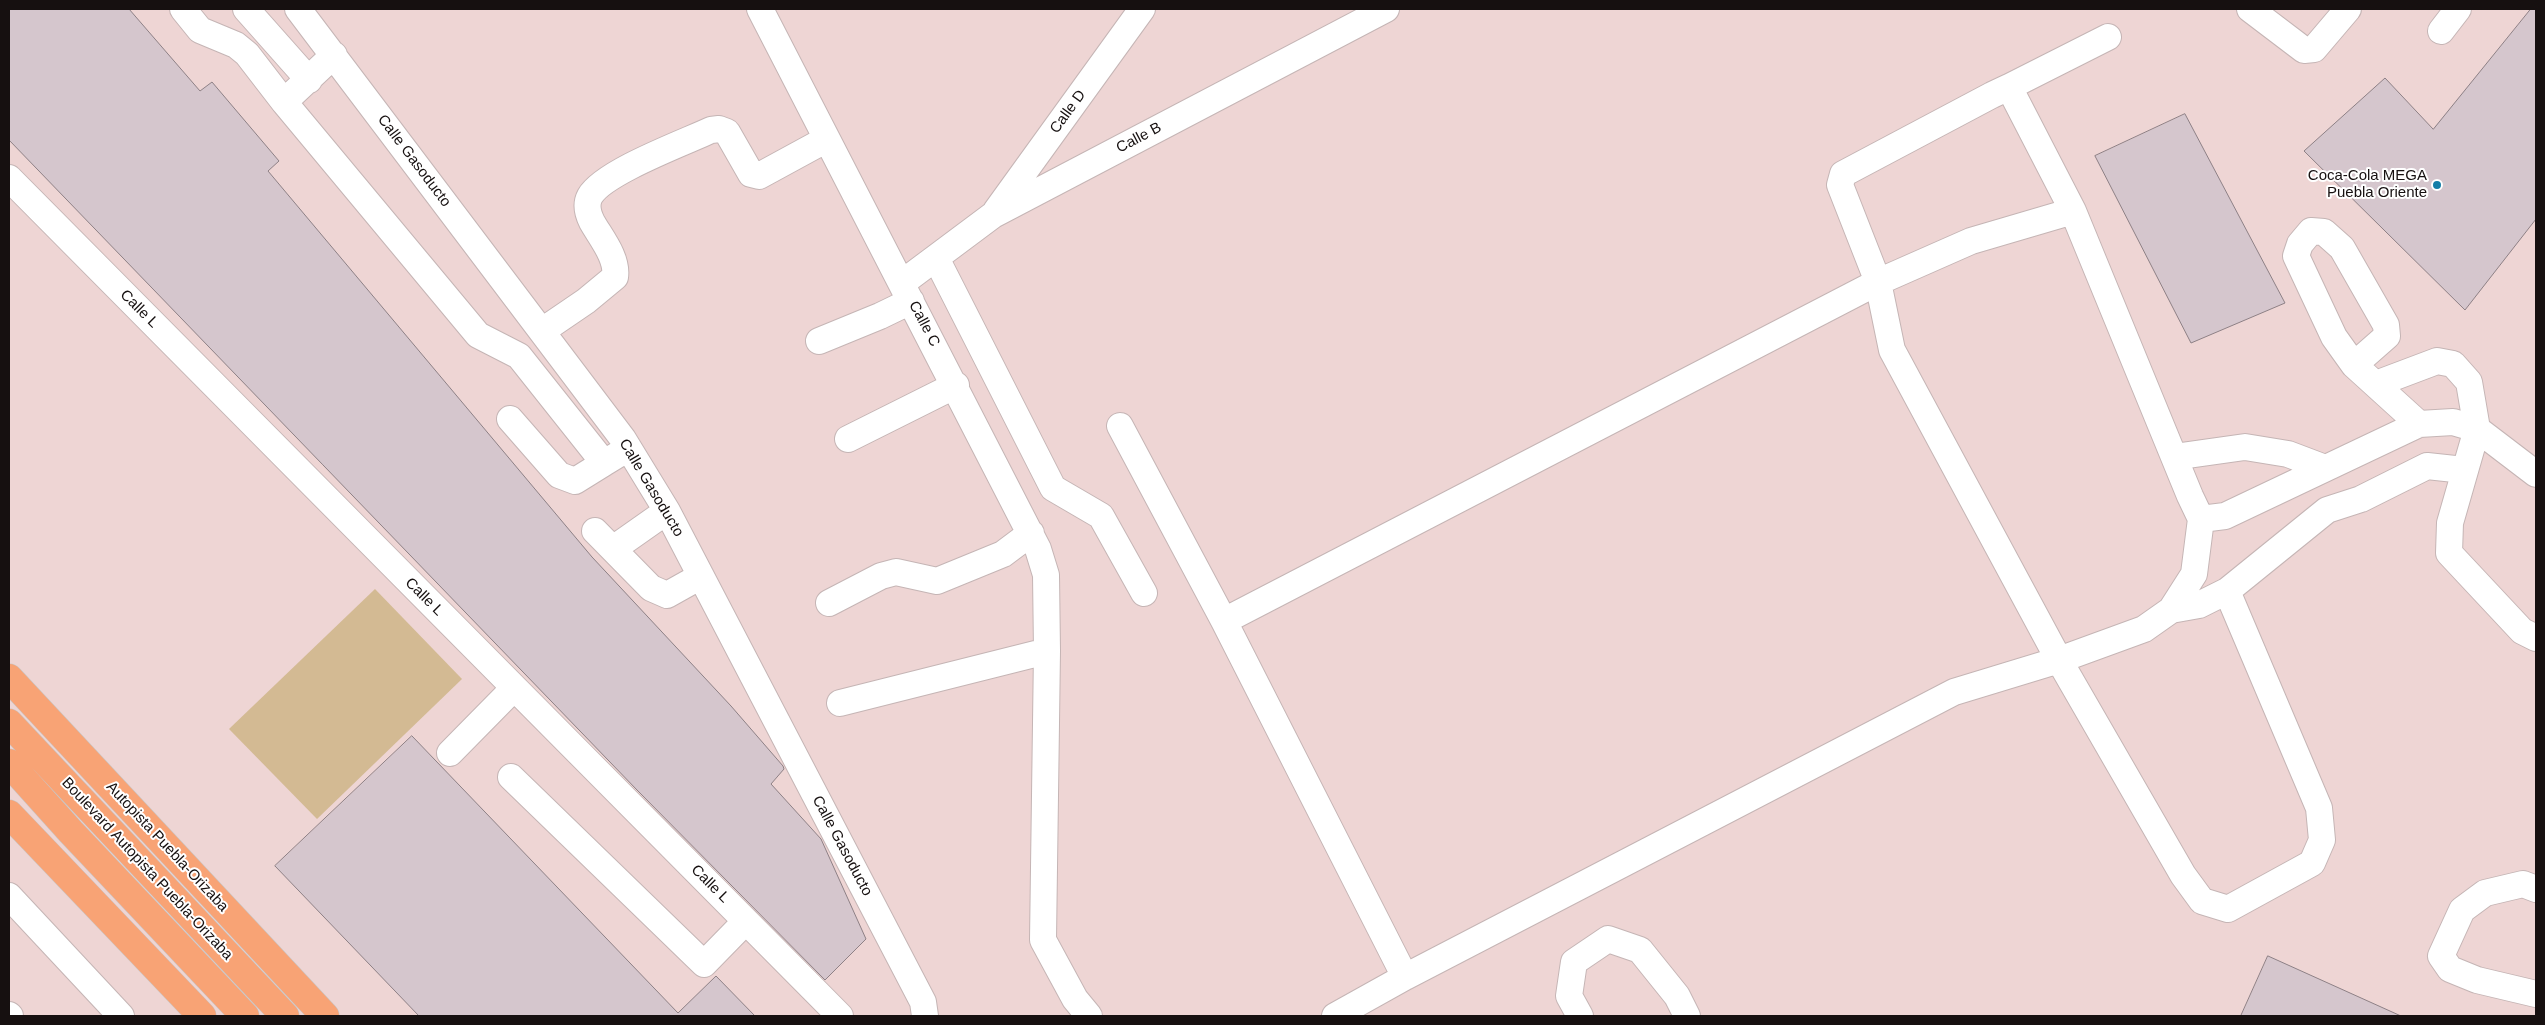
<!DOCTYPE html>
<style>
body{margin:0}
#map{position:relative;width:2545px;height:1025px;overflow:hidden;background:#f3e3e3;font-family:Arial,sans-serif}
canvas{display:block}
.frame{position:absolute;inset:0;border:10px solid #161010;pointer-events:none}
</style>
<div id="map">
<canvas width="2545" height="1025"></canvas>
<div class="frame"></div>
</div>
<script>
const c = document.querySelector('canvas').getContext('2d');
c.lineJoin = 'round';
function fill(path, color) {
  c.fillStyle = color;
  c.fill(path, 'evenodd');
}
function strokePath(path, color, width, dash) {
  c.strokeStyle = color;
  c.lineWidth = width;
  c.lineCap = dash ? 'butt' : 'round';
  c.setLineDash(dash || []);
  c.stroke(path);
}
function write(font, color, halo, rows, align = 'center') {
  c.font = font + ' Arial,sans-serif';
  c.lineWidth = 4;
  c.setLineDash([]);
  c.textBaseline = 'middle';
  c.strokeStyle = halo;
  c.fillStyle = color;
  for (const [text, x, y, turn = 0] of rows) {
    c.save();
    c.translate(x, y);
    c.rotate((+turn || 0) * Math.PI / 180);
    c.textAlign = isNaN(turn) ? turn : align;
    if (halo) c.strokeText(text, 0, 0);
    c.fillText(text, 0, 0);
    c.restore();
  }
}
fill(new Path2D(`
 M 9,9 L 2536,9 L 2536,1016 L 9,1016 Z`), '#eed5d4');
fill(new Path2D(`
 M 375,589 L 462,679 L 317,819 L 229,729 Z`), '#d3ba93');
const building = new Path2D(`
 M 9,9 L 129,9 L 200,91 L 212,82 L 279,161 L 268,171 L 592,557 L 731,706 L 783,766 L 784,769 L 771,784 L 821,839 L 866,939 L 825,980 L 637,790 L 9,140 Z
 M 2531,9 L 2536,9 L 2536,219 L 2465,310 L 2304,151 L 2385,78 L 2433,129 Z
 M 2185,114 L 2285,303 L 2191,343 L 2095,156 Z
 M 412,736 L 678,1013 L 716,976 L 755,1016 L 419,1016 L 275,866 Z
 M 2268,956 L 2401,1016 L 2241,1016 Z`);
fill(building, '#d5c6cd');
strokePath(building, '#8e8186', 1);
const minor = new Path2D(`
 M 183,9 L 200,30 L 236,45 L 247,54 L 284,102
 M 246,9 L 309,80
 M 298,9 L 623,439 L 667,511 L 923,1002 L 925,1016
 M 760,9 L 1038,549 L 1046,575 L 1047,651 L 1043,940 L 1075,999 L 1089,1016
 M 2250,9 L 2304,50 L 2314,49 L 2348,9
 M 2441,31 L 2458,9
 M 334,55 L 284,102 L 478,335 L 519,356 L 604,463 L 627,449
 M 2009,87 L 2108,37
 M 9,178 L 840,1016
 M 996,211 L 1142,9
 M 936,258 L 1053,488 L 1101,516 L 1144,593
 M 902,283 L 993,215 L 1386,9
 M 542,331 L 586,301 L 615,277 C 618,258 601,238 592,222 C 588,214 585,205 590,196 C 604,172 683,143 711,130 L 719,129 L 727,132 L 751,174 L 759,176 L 827,139
 M 819,341 L 880,316 L 911,301
 M 2354,365 L 2387,336 L 2386,325 L 2342,248 L 2324,232 L 2311,231 L 2300,244 L 2296,256 L 2334,337 L 2354,365 L 2419,424
 M 2376,384 L 2437,361 L 2453,364 L 2469,382 L 2477,429 L 2450,523 L 2449,553 L 2522,631 L 2536,638
 M 510,419 L 559,475 L 575,481 L 604,463
 M 1120,426 L 1224,621 L 1405,977
 M 848,439 L 956,385
 M 2174,457 L 2245,447 L 2288,454 L 2325,468
 M 595,531 L 651,588 L 667,595 L 701,576
 M 613,549 L 667,511
 M 2227,591 L 2319,808 L 2322,840 L 2312,863 L 2228,909 L 2202,901 L 2183,875 L 2059,660 L 1892,350 L 1878,282 L 1971,241 L 2073,211 L 2190,496 L 2201,519 L 2225,516 L 2419,424 L 2453,422 L 2477,429 L 2536,474
 M 829,603 L 881,576 L 896,572 L 937,581 L 1003,554 L 1031,533
 M 2171,610 L 2199,605 L 2227,591 L 2327,510 L 2361,499 L 2427,466 L 2464,470
 M 1224,621 L 1878,282 L 1840,185 L 1843,174 L 1992,95 L 2009,87 L 2073,211
 M 840,703 L 1047,651
 M 450,753 L 514,688
 M 511,777 L 704,964 L 746,921
 M 2536,889 L 2523,884 L 2485,893 L 2462,910 L 2441,956 L 2450,969 L 2477,980 L 2536,994
 M 9,896 L 121,1016
 M 9,1015 L 10,1016
 M 1335,1016 L 1405,977 L 1954,692 L 2059,660 L 2144,629 L 2171,610 L 2194,574 L 2201,519
 M 1580,1016 L 1569,996 L 1574,962 L 1608,939 L 1640,950 L 1677,996 L 1687,1016`);
const highway = new Path2D(`
 M 9,678 L 325,1016
 M 9,723 L 285,1016
 M 9,763 L 71,832 L 245,1016
 M 9,814 L 202,1016`);
strokePath(minor, '#c5b5b5', 28);
strokePath(highway, '#c7c6c6', 29);
strokePath(minor, '#fff', 26);
strokePath(highway, '#f8a375', 28);
for (const [x, y, r, color] of [
 [2437,185,5,"#137da7"]
]) {
  const dot = new Path2D();
  dot.arc(x, y, r, 0, 2 * Math.PI);
  c.fillStyle = color;
  c.fill(dot);
  strokePath(dot, '#fff', 2);
}
write('15px', '#161010', '#fff', [
 ["Calle D",1068,112,-54],
 ["Calle B",1139,138,-28],
 ["Calle Gasoducto",414,161,53],
 ["Calle L",139,309,45],
 ["Calle C",924,324,62],
 ["Calle Gasoducto",651,488,59],
 ["Calle L",424,597,45],
 ["Calle Gasoducto",842,846,62],
 ["Autopista Puebla-Orizaba",167,847,47],
 ["Boulevard Autopista Puebla-Orizaba",147,869,47],
 ["Calle L",710,884,45]
]);
write('15px', '#161010', '#fff', [
 ["Coca-Cola MEGA",2427,176],
 ["Puebla Oriente",2427,193]
], 'right');
</script>
